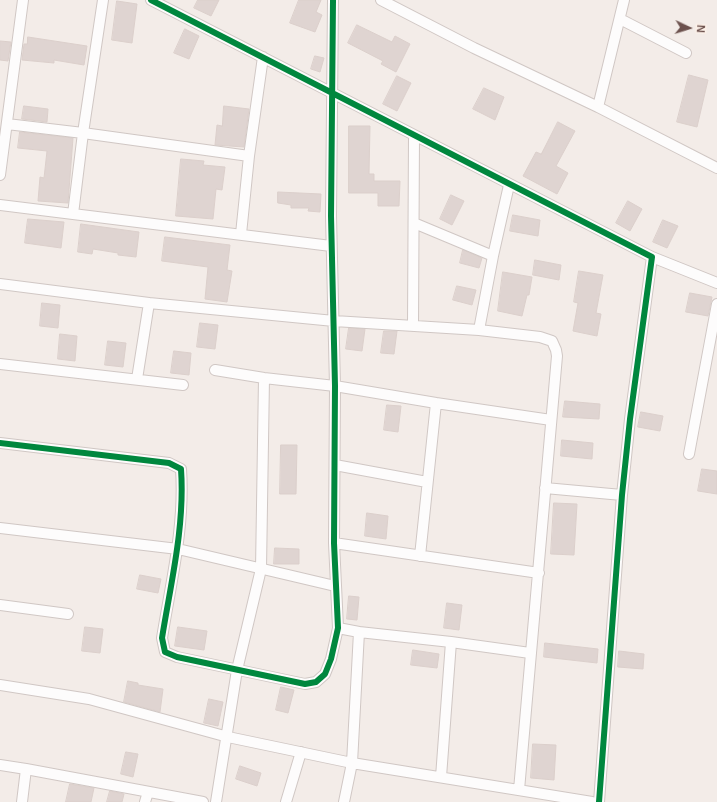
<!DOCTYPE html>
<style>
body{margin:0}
#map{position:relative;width:717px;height:802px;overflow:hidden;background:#f3ece8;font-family:Arial,sans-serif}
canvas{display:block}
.north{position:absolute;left:669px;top:8px;width:40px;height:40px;-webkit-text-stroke:3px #fcf0e8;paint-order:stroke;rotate:94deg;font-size:11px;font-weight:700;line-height:16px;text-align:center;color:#6c514d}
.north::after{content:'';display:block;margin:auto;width:14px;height:18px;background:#6c514d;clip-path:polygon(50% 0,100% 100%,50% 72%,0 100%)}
</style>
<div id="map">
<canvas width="717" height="802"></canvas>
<div class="north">N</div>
</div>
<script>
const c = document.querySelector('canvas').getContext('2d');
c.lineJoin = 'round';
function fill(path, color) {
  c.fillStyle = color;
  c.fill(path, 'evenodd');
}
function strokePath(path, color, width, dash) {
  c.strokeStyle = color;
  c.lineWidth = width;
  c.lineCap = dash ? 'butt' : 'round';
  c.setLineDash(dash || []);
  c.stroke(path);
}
const building = new Path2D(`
 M 198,0 L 219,0 L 211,16 L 194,8 Z
 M 299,0 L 321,0 L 316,12 L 322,15 L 315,32 L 290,23 Z
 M 117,1 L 137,4 L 132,43 L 112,40 Z
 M 357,25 L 392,42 L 395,36 L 410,44 L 396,72 L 381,64 L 383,61 L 348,43 Z
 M 185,29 L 199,36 L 189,59 L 174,53 Z
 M 28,37 L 87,46 L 84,65 L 54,60 L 54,63 L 22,60 L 24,44 L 27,44 Z
 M 0,41 L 11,42 L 8,61 L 0,60 Z
 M 315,56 L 324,58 L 320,72 L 311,69 Z
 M 689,75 L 708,80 L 697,127 L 677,122 Z
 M 397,76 L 411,83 L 397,111 L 383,104 Z
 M 484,88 L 504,97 L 495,120 L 473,109 Z
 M 24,106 L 48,109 L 47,122 L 22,119 Z
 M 224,106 L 249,109 L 244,147 L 215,145 L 217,125 L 222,126 Z
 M 558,122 L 575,131 L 556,166 L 568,173 L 557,194 L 523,176 L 536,152 L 541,154 Z
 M 349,126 L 370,126 L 369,174 L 374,174 L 374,181 L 400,181 L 399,206 L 378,206 L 378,193 L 349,193 Z
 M 20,132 L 73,138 L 68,203 L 38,201 L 40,177 L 44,178 L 47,151 L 18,148 Z
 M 181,159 L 204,161 L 203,165 L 225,167 L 222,190 L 216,189 L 213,219 L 176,216 Z
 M 278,192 L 321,194 L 320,212 L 308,211 L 309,208 L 291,208 L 291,205 L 278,203 Z
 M 451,195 L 464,201 L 452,225 L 440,219 Z
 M 628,201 L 642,209 L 630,231 L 616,223 Z
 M 513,215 L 540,220 L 538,236 L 510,231 Z
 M 28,219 L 64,222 L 61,248 L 25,243 Z
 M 663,220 L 678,226 L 667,248 L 653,242 Z
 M 81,224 L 139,232 L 136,257 L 118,255 L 118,253 L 93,249 L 92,254 L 78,252 Z
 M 165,237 L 230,245 L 227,270 L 232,271 L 227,302 L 205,299 L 208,267 L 162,261 Z
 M 463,250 L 482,258 L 479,268 L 460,263 Z
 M 535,260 L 561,265 L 559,280 L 533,275 Z
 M 579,271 L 603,275 L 596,313 L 601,314 L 597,336 L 573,331 L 578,303 L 574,302 Z
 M 503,272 L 532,277 L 529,295 L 527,295 L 522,316 L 498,311 Z
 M 457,286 L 476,290 L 472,305 L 453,300 Z
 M 690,293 L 712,297 L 708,316 L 686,312 Z
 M 42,303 L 60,305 L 58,328 L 40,326 Z
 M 200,323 L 218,325 L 215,349 L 197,347 Z
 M 349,328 L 365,329 L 362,351 L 346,349 Z
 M 384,331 L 397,331 L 394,354 L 381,353 Z
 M 60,334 L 77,336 L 75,361 L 58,359 Z
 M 108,341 L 126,343 L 123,367 L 105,365 Z
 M 174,351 L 191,353 L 189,375 L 171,373 Z
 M 565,401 L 600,404 L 599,419 L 563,417 Z
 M 387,405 L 401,406 L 398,432 L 384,430 Z
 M 641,412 L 663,416 L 660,431 L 638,427 Z
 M 562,440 L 593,443 L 592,459 L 561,456 Z
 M 281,445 L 297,445 L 296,494 L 280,494 Z
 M 702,469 L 717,471 L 717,494 L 698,491 Z
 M 554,503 L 577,504 L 574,555 L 551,554 Z
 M 367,513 L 388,516 L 386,539 L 365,536 Z
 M 275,548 L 299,549 L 299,564 L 274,564 Z
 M 140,575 L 161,579 L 158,593 L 137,589 Z
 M 349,596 L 359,597 L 357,620 L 347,619 Z
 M 447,603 L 462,605 L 459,630 L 444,628 Z
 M 85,627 L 103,629 L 100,653 L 82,651 Z
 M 178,627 L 207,631 L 204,650 L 175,646 Z
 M 545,643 L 598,649 L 597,663 L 544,657 Z
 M 413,650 L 439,654 L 437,668 L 411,665 Z
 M 619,651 L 644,654 L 643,669 L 618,667 Z
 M 128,681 L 138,683 L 138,685 L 163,689 L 160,712 L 124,702 Z
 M 281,687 L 294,690 L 288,713 L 276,710 Z
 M 209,699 L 223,702 L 218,726 L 204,723 Z
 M 533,744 L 556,745 L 554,780 L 531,778 Z
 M 126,752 L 138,754 L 133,777 L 121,774 Z
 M 240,766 L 261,773 L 257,786 L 236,779 Z
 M 70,784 L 94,788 L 91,802 L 66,802 Z
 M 110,791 L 124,794 L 122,802 L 107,802 Z`);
fill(building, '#dfd4d1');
strokePath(building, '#dbcfcb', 1);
const street = new Path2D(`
 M 151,0 L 652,257 L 630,419 L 622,495 L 599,802
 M 381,0 L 474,48 L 598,107 L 624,0
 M 620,19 L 686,53
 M 598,107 L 717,168
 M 7,124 L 83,133 L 103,0
 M 0,175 L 23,0
 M 0,205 L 73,214 L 83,133 L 249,156
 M 73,214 L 331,246
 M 414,223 L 493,256 L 479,330
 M 241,234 L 249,156 L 263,57
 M 493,256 L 509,185
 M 652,257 L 717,283
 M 0,284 L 149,303 L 334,321 L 479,330 L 540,337 L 552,341 L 556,350 L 557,356 L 519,790
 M 413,325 L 414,136
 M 0,364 L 183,385
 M 215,370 L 264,378 L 335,386 L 436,403
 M 137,379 L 149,303
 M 0,443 L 169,463 L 181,469 C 185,526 171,582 162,638 L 165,652 L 177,657 L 305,684 L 316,682 L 325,674 L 331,659 L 338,628 L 334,543 L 335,386 L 331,216 L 333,0
 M 689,454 L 717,304
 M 335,465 L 427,482
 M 545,488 L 622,495
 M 0,528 L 178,549 L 335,586
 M 334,543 L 539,573
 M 420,556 L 436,403 L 551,420
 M 0,605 L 68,614
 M 338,628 L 359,632 L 352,763 L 592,802
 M 359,632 L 451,642
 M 0,685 L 89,699 L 228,737 L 352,763 L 344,802
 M 0,765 L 26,769 L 22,802
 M 26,769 L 203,802
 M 441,777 L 451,642 L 530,653
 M 145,802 L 148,792
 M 216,802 L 237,670 L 261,569 L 264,378
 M 286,802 L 301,752`);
strokePath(street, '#d0c7c4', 12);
strokePath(street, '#fdfcfc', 10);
strokePath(new Path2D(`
 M 151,0 L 652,257 L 630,419 L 622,495 L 599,802
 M 0,443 L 169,463 L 181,469 C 185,526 171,582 162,638 L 165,652 L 177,657 L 305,684 L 316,682 L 325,674 L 331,659 L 338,628 L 334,543 L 335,386 L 331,216 L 333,0`), '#00873e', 6);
</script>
